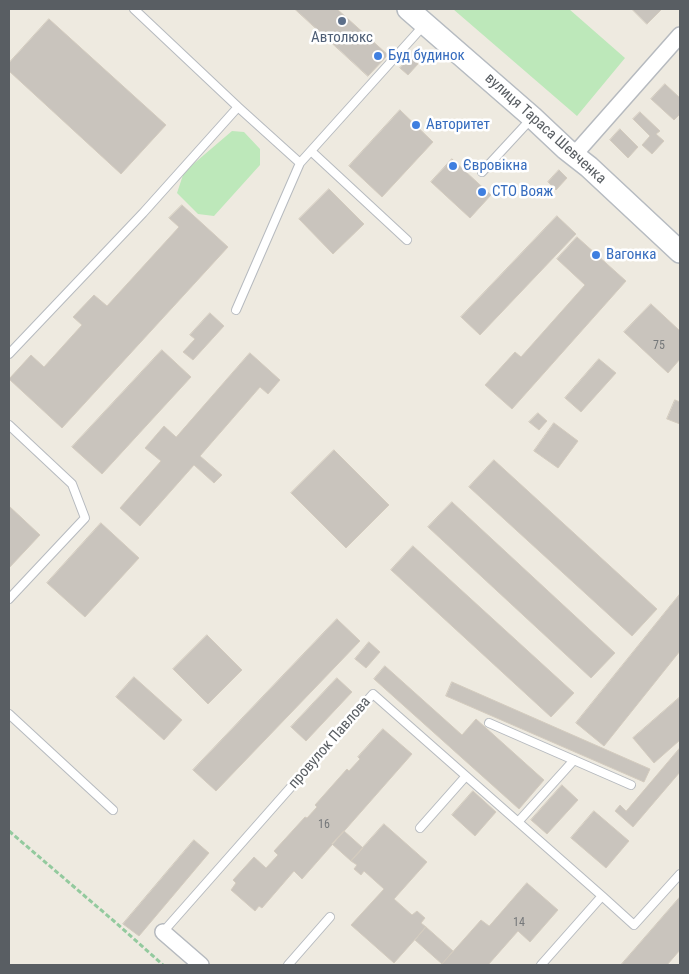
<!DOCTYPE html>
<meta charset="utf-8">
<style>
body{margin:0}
#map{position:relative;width:689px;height:974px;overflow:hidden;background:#eeeae0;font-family:"Roboto Condensed",sans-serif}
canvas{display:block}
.frame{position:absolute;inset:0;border:10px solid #595e63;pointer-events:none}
</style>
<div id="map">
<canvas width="689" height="974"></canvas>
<div class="frame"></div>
</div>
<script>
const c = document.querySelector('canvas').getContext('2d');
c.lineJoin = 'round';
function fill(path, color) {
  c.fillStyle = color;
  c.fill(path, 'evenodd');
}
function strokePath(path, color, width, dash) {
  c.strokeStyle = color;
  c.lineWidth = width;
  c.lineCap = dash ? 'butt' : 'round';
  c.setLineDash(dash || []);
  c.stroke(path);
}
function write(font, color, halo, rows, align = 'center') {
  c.font = font + ' "Roboto Condensed",sans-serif';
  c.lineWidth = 5;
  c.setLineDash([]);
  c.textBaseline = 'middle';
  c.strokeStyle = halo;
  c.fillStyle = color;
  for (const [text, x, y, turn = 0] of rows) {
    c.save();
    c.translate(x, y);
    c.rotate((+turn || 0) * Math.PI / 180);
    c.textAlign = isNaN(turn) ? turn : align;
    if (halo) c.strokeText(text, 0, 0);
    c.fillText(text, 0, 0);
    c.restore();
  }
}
fill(new Path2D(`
 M 453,9 L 569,9 L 625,58 L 577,116 Z
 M 232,131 L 244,132 L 260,149 L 260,165 L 214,216 L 198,214 L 177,193 L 184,172 Z`), '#bde8ba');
const building = new Path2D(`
 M 295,9 L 337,9 L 388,55 L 368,76 Z
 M 632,9 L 662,9 L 647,24 Z
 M 49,19 L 166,125 L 121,174 L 9,71 L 9,63 Z
 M 410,57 L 418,64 L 408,75 L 400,68 Z
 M 665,84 L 680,98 L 680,114 L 674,120 L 651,99 Z
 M 400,110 L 433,142 L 382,197 L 349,166 Z
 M 640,112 L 660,131 L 656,134 L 664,141 L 652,154 L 642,145 L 650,136 L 633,119 Z
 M 620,129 L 638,147 L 628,158 L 610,140 Z
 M 452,159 L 491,195 L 470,218 L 431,182 Z
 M 559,170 L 567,178 L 556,190 L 548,182 Z
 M 329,189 L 364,224 L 333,254 L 299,219 Z
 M 182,205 L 228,247 L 62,428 L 9,379 L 31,355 L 44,367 L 82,325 L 73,317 L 94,295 L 107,306 L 179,227 L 169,218 Z
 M 557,216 L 576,234 L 480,335 L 461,317 Z
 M 577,237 L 626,281 L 512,409 L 485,385 L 515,352 L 521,357 L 585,285 L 557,259 Z
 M 651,304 L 680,331 L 680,359 L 668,373 L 624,332 Z
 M 210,313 L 224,326 L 193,360 L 183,352 L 195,339 L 190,335 Z
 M 162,350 L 191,377 L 102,474 L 72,447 Z
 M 250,353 L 280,380 L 268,394 L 260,387 L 200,456 L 222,475 L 214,483 L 194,465 L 140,526 L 120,508 L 161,461 L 145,448 L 164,426 L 176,437 Z
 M 599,359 L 616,373 L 581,412 L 565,398 Z
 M 675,400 L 680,402 L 680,424 L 667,419 Z
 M 538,413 L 547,421 L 539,430 L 529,422 Z
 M 554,423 L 578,441 L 558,468 L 534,451 Z
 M 334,450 L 389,505 L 346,548 L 291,493 Z
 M 494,460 L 657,609 L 632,636 L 469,487 Z
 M 452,502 L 615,653 L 591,678 L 428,527 Z
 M 9,506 L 40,535 L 9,568 Z
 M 101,523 L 139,558 L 85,617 L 47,583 Z
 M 413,546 L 574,693 L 551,717 L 391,570 Z
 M 680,594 L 680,651 L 604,746 L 576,723 Z
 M 337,619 L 360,641 L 216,791 L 193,770 Z
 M 207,635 L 242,670 L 208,704 L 173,669 Z
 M 369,642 L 380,652 L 366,668 L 355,659 Z
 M 385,666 L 462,735 L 476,719 L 544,780 L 519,809 L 374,679 Z
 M 134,677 L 182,720 L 164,740 L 116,697 Z
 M 337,678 L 352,692 L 306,741 L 291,727 Z
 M 452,682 L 650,769 L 644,782 L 446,696 Z
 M 680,697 L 680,740 L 654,763 L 633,738 Z
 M 383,729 L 412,754 L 302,879 L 294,871 L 262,908 L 259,906 L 255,911 L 231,890 L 236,883 L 233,880 L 254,857 L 266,868 L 278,855 L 274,851 L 305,817 L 307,818 L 317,807 L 315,805 L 347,769 L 349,771 L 360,759 L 358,757 Z
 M 680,748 L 680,772 L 633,827 L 615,811 L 620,805 L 626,811 Z
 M 562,785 L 578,800 L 547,834 L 531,820 Z
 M 473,791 L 496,812 L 475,836 L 452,815 Z
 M 594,811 L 629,841 L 606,868 L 571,838 Z
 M 384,824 L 427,862 L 394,899 L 412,915 L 417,911 L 425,918 L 421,923 L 426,927 L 394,963 L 351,925 L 384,889 L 364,871 L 361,875 L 354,869 L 357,865 L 351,861 Z
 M 344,831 L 363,848 L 351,861 L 332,844 Z
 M 194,840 L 209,853 L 139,936 L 123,924 Z
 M 527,883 L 558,910 L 530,942 L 518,931 L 488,965 L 441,965 L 481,920 L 489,926 Z
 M 680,897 L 680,950 L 667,965 L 621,965 Z
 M 426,927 L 453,951 L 442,964 L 415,940 Z`);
fill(building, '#c9c4bd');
strokePath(building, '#d3cbbe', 1);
const lane = new Path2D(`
 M 238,107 L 300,163 L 425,24
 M 311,151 L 407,240
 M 482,172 L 531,119
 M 236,310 L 300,163
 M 9,354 L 143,213 L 238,107 L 134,9
 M 9,425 L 72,484 L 85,518 L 9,599
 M 9,714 L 113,810
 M 489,723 L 631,785
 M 518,822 L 574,760
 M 420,828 L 466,776
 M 163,932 L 373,694 L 602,896
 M 288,965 L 330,917
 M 541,965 L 602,896 L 634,925 L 680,874`);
const street = new Path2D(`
 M 574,155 L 680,35
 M 163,932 L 201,965`);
const secondary = new Path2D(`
 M 408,9 L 532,117 L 566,149 L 589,167 L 680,252`);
strokePath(lane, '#b6babf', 10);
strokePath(street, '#b6babf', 18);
strokePath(secondary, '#b6bbc1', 24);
strokePath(new Path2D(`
 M 9,831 L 115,922 L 163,965`), '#93ca9e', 3, [5, 2.5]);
strokePath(lane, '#fff', 8);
strokePath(street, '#fff', 15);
strokePath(secondary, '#fff', 21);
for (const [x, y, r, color] of [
 [342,21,5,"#5c6f8a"],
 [378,56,5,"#3f7fe0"],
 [416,125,5,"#3f7fe0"],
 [453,166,5,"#3f7fe0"],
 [482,192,5,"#3f7fe0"],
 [596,255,5,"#3f7fe0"]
]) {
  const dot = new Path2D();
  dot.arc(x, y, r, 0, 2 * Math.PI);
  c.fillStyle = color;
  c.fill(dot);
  strokePath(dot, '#fff', 2);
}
write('12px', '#75787a', null, [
 ["75",659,346],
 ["16",324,825],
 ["14",519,923]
]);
write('15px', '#4e5e75', '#fff', [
 ["Автолюкс",342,38]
]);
write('15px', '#366cbe', '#fff', [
 ["Буд будинок",388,56],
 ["Авторитет",426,125],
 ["Євровікна",463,166],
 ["СТО Вояж",492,192],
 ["Вагонка",606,255]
], 'left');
write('15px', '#595e63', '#fff', [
 ["вулиця Тараса Шевченка",545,129,42],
 ["провулок Павлова",330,743,-49]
]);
</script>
